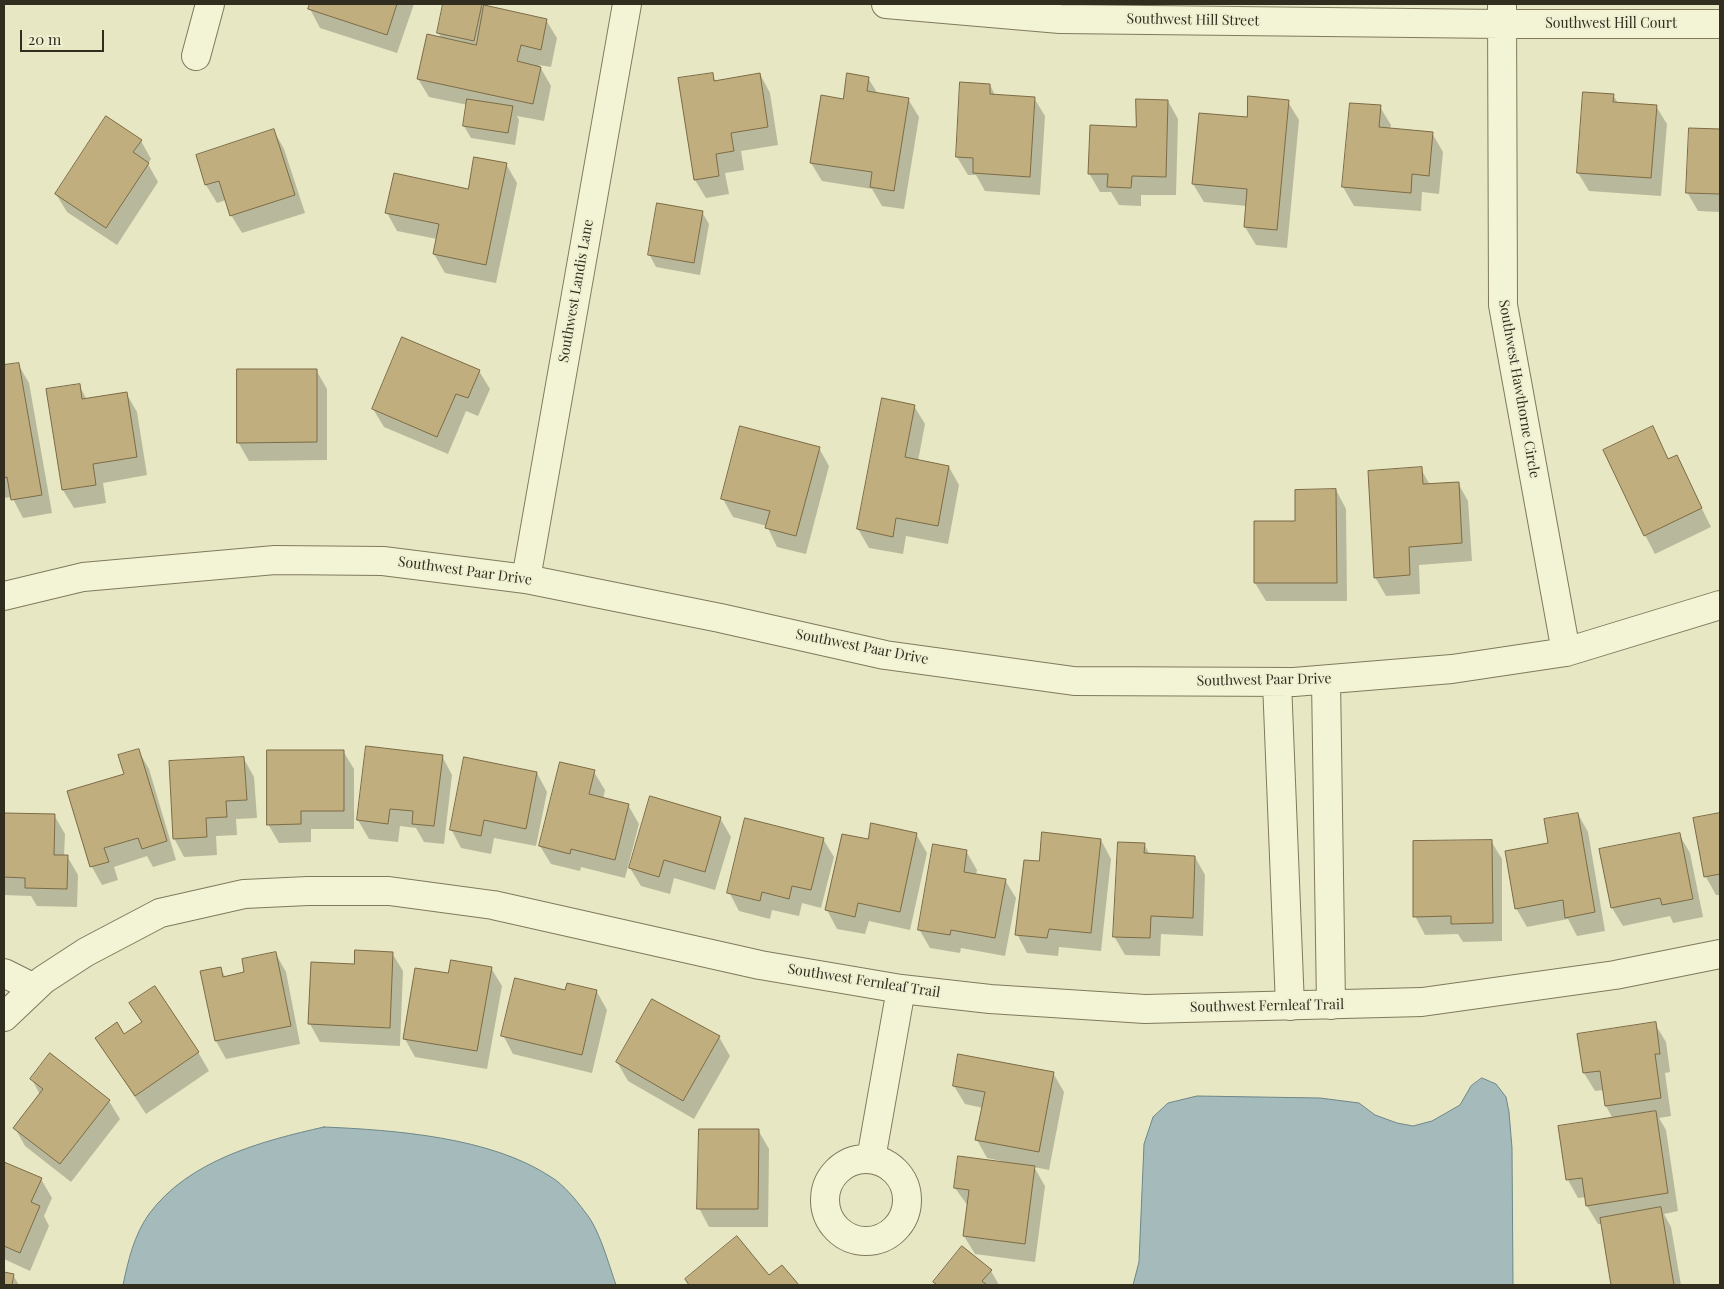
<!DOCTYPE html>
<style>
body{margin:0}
#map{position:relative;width:1724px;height:1289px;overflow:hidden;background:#e7e7c3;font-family:"Playfair Display",serif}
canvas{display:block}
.frame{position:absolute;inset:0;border:5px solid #312d1f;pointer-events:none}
.scale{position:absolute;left:20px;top:30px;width:84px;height:22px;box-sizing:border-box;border:2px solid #312d1f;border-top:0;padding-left:6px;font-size:15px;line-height:18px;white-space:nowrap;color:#312d1f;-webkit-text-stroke:4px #eff0d2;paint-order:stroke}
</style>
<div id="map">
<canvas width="1724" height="1289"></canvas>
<div class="frame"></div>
<div class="scale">20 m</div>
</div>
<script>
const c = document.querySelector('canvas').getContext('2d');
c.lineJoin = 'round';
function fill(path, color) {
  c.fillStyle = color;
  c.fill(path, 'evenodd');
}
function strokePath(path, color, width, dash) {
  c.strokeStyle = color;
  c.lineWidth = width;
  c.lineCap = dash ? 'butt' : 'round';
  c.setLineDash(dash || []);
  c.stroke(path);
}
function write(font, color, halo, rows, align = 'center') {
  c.font = font + ' "Playfair Display",serif';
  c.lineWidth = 4;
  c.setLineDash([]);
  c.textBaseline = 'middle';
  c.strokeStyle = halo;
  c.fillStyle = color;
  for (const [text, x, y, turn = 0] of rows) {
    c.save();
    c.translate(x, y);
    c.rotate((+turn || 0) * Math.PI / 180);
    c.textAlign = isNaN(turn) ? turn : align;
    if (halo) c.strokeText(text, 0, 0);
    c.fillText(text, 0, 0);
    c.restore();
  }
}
const water = new Path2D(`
 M 1482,1078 L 1496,1084 L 1506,1097 L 1509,1112 L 1512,1148 L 1513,1285 L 1133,1285 L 1139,1262 L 1144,1144 L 1153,1117 L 1168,1103 L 1197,1096 L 1320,1098 L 1359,1103 L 1375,1115 L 1397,1123 L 1413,1126 L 1432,1121 L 1460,1105 L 1471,1086 Z
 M 324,1127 C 394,1130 491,1137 551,1177 C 563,1184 577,1201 585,1212 C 599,1228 609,1265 616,1285 L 123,1285 C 128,1261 134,1235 149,1214 C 189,1160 262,1141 324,1127 Z`);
fill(water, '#a5bbbb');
strokePath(water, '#6d8688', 1);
fill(new Path2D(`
 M 310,4 L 414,4 L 397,53 L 320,28 L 310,9 Z
 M 445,4 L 482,4 L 484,7 L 546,20 L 557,38 L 551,67 L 539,65 L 551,86 L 544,121 L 517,116 L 519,120 L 515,145 L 471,138 L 464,126 L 468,105 L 429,97 L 418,79 L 442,39 L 438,32 Z
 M 712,74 L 716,82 L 760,74 L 770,93 L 778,145 L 741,151 L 744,170 L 725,173 L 729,194 L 706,198 L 695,180 Z
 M 868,78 L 878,94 L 908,99 L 919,117 L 904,209 L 882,206 L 872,189 L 822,181 L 811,163 L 844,100 Z
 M 990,85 L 995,95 L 1034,98 L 1045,116 L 1040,195 L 985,191 L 976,175 L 968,175 L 957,157 Z
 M 1613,95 L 1618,103 L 1656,106 L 1667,124 L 1661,196 L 1589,191 L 1578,173 Z
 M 1168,101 L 1178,119 L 1176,195 L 1141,195 L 1141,206 L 1119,205 L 1111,192 L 1100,192 L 1089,173 Z
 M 1288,102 L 1299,120 L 1287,248 L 1256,245 L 1245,227 L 1247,206 L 1204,202 L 1193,184 L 1248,119 Z
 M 1351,104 L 1380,107 L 1391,125 L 1390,130 L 1432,133 L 1443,152 L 1439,194 L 1422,192 L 1421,211 L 1354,206 L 1343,187 Z
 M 1690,129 L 1720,131 L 1720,212 L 1698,211 L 1687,192 Z
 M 274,131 L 284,149 L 305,213 L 242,233 L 231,215 L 226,200 L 217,203 L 206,185 L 197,156 Z
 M 141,141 L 151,159 L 148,164 L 158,182 L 117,245 L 67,212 L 56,194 Z
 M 506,164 L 517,183 L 496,283 L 445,273 L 434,254 L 437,239 L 397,231 L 387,213 L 469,190 Z
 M 702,212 L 709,224 L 700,275 L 656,267 L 649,254 Z
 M 18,364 L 29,383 L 52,513 L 23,518 L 12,497 L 4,498 L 4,367 Z
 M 316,370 L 327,389 L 327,460 L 249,461 L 238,442 Z
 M 479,371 L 490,389 L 478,416 L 466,411 L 448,454 L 384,427 L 373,409 Z
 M 79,385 L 87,400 L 126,393 L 137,412 L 147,475 L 103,483 L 106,503 L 74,508 L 63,490 Z
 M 914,406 L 925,424 L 918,461 L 949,467 L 959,485 L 948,544 L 906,536 L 903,554 L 869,548 L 858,529 Z
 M 1652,428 L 1669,460 L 1676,457 L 1711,527 L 1655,554 L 1645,535 Z
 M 819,448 L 829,466 L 806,554 L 777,547 L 767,526 L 733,517 L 723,499 Z
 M 1421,469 L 1430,485 L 1458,483 L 1468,501 L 1472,561 L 1419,565 L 1420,594 L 1386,596 L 1375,577 Z
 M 1336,490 L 1346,509 L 1347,601 L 1266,601 L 1255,583 L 1296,522 Z
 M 138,750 L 149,769 L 176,860 L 153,867 L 147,856 L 114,867 L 118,880 L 102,885 L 92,867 L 69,792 L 125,775 Z
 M 343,751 L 354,769 L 354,829 L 311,829 L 311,842 L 279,843 L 268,824 Z
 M 442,756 L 452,775 L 444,844 L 424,842 L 416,828 L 400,826 L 398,842 L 369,839 L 358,820 Z
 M 244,759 L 254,777 L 257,818 L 236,819 L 237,835 L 216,836 L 217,855 L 184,857 L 174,838 Z
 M 594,772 L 605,790 L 603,799 L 628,805 L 639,824 L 625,878 L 581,867 L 580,871 L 551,864 L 540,846 Z
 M 537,773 L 547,792 L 536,846 L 494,838 L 491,854 L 461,848 L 451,829 Z
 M 4,814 L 54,815 L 65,834 L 64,856 L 67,856 L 78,875 L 77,907 L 37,906 L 31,896 L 4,895 Z
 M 1578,814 L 1588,832 L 1605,931 L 1577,936 L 1568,919 L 1527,927 L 1516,908 L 1550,845 Z
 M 1720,815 L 1720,895 L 1716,895 L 1706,877 L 1695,819 Z
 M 720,818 L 731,837 L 715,890 L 674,878 L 670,894 L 641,886 L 630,868 Z
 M 916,834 L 927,853 L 910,930 L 869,921 L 865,934 L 837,929 L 827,910 L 869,841 Z
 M 1679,834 L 1690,853 L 1703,917 L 1673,923 L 1670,916 L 1623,926 L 1612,908 Z
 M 823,839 L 834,857 L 821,908 L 802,903 L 799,916 L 772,910 L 770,919 L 739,911 L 729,892 Z
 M 1101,840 L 1111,859 L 1101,951 L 1059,947 L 1058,956 L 1027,953 L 1017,934 L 1040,863 Z
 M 1491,841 L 1502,859 L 1502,941 L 1463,942 L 1458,934 L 1425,935 L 1415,916 Z
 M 1144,844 L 1150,855 L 1195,857 L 1205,875 L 1203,936 L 1161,934 L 1160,956 L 1125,955 L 1114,936 Z
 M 966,851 L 977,870 L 976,875 L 1005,880 L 1016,898 L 1005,956 L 961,948 L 960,953 L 930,948 L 919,929 Z
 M 392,953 L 403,971 L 400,1046 L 320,1042 L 310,1024 Z
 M 276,954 L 286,972 L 300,1044 L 226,1059 L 216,1041 L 202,972 L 220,968 L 226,978 L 246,973 Z
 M 491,968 L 502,986 L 487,1069 L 415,1057 L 405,1039 L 449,975 Z
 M 566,992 L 597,992 L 607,1010 L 592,1073 L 513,1054 L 503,1035 Z
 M 653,1001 L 719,1037 L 730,1056 L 694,1119 L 628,1081 L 617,1062 Z
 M 131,1004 L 198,1052 L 209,1071 L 146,1114 L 96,1038 L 124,1035 L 142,1023 Z
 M 1655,1024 L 1666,1042 L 1670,1072 L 1665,1073 L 1671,1116 L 1659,1118 L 1666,1130 L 1678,1211 L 1664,1214 L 1671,1227 L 1681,1285 L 1613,1285 L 1602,1224 L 1598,1224 L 1587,1206 L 1586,1197 L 1578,1198 L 1568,1180 L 1613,1119 L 1606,1106 L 1604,1090 L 1595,1091 L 1584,1073 Z
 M 1053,1073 L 1064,1092 L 1049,1170 L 1034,1167 L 1045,1186 L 1035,1262 L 975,1254 L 964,1236 L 968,1206 L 955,1188 L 1006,1162 L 987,1158 L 977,1140 L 983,1108 L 965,1104 L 954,1086 Z
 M 32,1079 L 109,1101 L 120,1119 L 71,1182 L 25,1146 L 15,1128 L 40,1095 Z
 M 758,1130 L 769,1149 L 768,1227 L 709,1227 L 699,1208 Z
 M 4,1163 L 41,1179 L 52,1198 L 44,1216 L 49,1226 L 30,1271 L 4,1259 Z
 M 782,1266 L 797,1285 L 689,1285 L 686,1280 L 769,1277 Z
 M 991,1271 L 999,1285 L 936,1285 L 935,1283 Z
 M 4,1273 L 13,1275 L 19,1285 L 4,1285 Z`), '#0003');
const building = new Path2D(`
 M 310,4 L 397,4 L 387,35 L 308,9 Z
 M 443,4 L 482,4 L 474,41 L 437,33 Z
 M 484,5 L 547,19 L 541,50 L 521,45 L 517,61 L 541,67 L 533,104 L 417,79 L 427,34 L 476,45 Z
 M 713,73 L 714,81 L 760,73 L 768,127 L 731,133 L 734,151 L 716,154 L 719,176 L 694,180 L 678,78 Z
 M 847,73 L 869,77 L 867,91 L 909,98 L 894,191 L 870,187 L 872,172 L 810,163 L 821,95 L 843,99 Z
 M 960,82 L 990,84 L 990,94 L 1035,97 L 1030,177 L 973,173 L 973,158 L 956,157 Z
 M 1583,92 L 1614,94 L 1613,102 L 1657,105 L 1651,178 L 1577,173 Z
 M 1248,96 L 1289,100 L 1277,230 L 1244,227 L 1247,189 L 1192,184 L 1199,113 L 1247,117 Z
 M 467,99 L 513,106 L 508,133 L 463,126 Z
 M 1136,99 L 1168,100 L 1166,177 L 1132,176 L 1131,188 L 1107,187 L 1108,174 L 1088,174 L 1090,125 L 1136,127 Z
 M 1350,103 L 1381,105 L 1379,127 L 1433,132 L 1429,176 L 1412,174 L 1411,193 L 1342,187 Z
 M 106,116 L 142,140 L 133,152 L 149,163 L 106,228 L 55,194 Z
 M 1689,128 L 1720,129 L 1720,194 L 1686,193 Z
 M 274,129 L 295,195 L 230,216 L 219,181 L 205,185 L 196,155 Z
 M 474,157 L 507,163 L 486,265 L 433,254 L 439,224 L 385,213 L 394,173 L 468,189 Z
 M 657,203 L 703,211 L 694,263 L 648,255 Z
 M 402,337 L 480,370 L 468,398 L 456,394 L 437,437 L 372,409 Z
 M 19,363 L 42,495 L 11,500 L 7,477 L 4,478 L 4,365 Z
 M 237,369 L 317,369 L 317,442 L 237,443 Z
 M 80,384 L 82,399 L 127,392 L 137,457 L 93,464 L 96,485 L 62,490 L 46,389 Z
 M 882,398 L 915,405 L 905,457 L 949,466 L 938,526 L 896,518 L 893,537 L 857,529 Z
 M 740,426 L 820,447 L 796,536 L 765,528 L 770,511 L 721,499 Z
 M 1653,426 L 1668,459 L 1677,455 L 1702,508 L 1644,536 L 1603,450 Z
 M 1422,467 L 1423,484 L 1459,482 L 1462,543 L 1409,547 L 1410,575 L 1374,578 L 1368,471 Z
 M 1336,489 L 1337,583 L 1254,583 L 1254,521 L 1295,521 L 1295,490 Z
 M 366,746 L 443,755 L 434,826 L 412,824 L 413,811 L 390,809 L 388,824 L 357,820 Z
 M 139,749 L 167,841 L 142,849 L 138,838 L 104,848 L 109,862 L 90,867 L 67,791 L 124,774 L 118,755 Z
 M 267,750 L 344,750 L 344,811 L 301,811 L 301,824 L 267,825 Z
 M 244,757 L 247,800 L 226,801 L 227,817 L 206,818 L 207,837 L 173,839 L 169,761 Z
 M 464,757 L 537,772 L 526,829 L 484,820 L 481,836 L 450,830 Z
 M 560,762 L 595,770 L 589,794 L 629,804 L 615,860 L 571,849 L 570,854 L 539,846 Z
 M 650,796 L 721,817 L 705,872 L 664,860 L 659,877 L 629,868 Z
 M 4,813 L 55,814 L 54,855 L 68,855 L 67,889 L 25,888 L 25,878 L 4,877 Z
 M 1578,813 L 1595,912 L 1565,918 L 1563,900 L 1515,909 L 1505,851 L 1548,843 L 1544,819 Z
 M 1720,813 L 1720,874 L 1704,877 L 1693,818 Z
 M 745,818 L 824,838 L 811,890 L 792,886 L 789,899 L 762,892 L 760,901 L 727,893 Z
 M 871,823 L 917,833 L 900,912 L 858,903 L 855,917 L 825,910 L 842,834 L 868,839 Z
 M 1042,832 L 1101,839 L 1091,933 L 1049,929 L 1047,938 L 1015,935 L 1024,860 L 1039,861 Z
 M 1680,833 L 1693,899 L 1662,905 L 1660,898 L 1611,908 L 1599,849 Z
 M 1492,840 L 1493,923 L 1451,924 L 1451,916 L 1413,917 L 1413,841 Z
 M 1118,842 L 1145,843 L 1144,853 L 1195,856 L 1193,918 L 1151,916 L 1150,938 L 1113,937 Z
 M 933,844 L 967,850 L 964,872 L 1006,879 L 995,938 L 951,930 L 950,935 L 918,930 Z
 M 355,950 L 393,952 L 390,1028 L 308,1024 L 311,962 L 354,964 Z
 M 276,952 L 291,1026 L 215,1041 L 200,971 L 221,967 L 223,977 L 244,972 L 242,959 Z
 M 451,960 L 492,967 L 477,1051 L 403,1039 L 415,968 L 448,973 Z
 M 515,978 L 565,990 L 567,983 L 597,990 L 582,1055 L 501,1036 Z
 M 155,986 L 199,1052 L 135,1096 L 95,1038 L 117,1022 L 124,1034 L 142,1022 L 129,1003 Z
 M 652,999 L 720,1036 L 683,1101 L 616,1062 Z
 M 1656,1022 L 1660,1054 L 1655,1054 L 1661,1098 L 1605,1106 L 1600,1071 L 1583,1073 L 1577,1034 Z
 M 50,1053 L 110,1100 L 60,1164 L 13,1128 L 43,1089 L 30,1079 Z
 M 958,1054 L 1054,1072 L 1039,1152 L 975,1140 L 985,1092 L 953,1086 Z
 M 1656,1111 L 1668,1193 L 1586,1206 L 1582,1178 L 1566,1180 L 1558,1126 Z
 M 699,1129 L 759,1129 L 758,1209 L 697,1209 Z
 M 958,1156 L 1035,1166 L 1025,1244 L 963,1236 L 969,1190 L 954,1188 Z
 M 4,1162 L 42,1178 L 31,1202 L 40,1206 L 20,1253 L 4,1246 Z
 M 1661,1207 L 1674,1285 L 1611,1285 L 1600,1218 Z
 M 737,1236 L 769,1275 L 782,1265 L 799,1285 L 689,1285 L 685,1279 Z
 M 962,1246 L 992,1270 L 982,1281 L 987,1285 L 937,1285 L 933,1282 Z
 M 4,1272 L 14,1274 L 12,1285 L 4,1285 Z`);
fill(building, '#c1ae7e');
strokePath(building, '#7b6b46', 1);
const minor = new Path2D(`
 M 886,4 L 1060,19 L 1501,24 L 1720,24
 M 1502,4 L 1503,305 L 1566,652
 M 196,56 L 210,4
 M 526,579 L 627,4
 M 4,596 L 83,577 L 275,560 L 383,561 L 526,579 L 720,618 L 885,655 L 1074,681 L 1294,682 L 1452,669 L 1566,652 L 1720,605
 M 1326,680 L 1331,1005
 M 1277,682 L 1290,1006
 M 4,973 L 34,988
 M 4,1017 L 43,980 L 86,952 L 160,913 L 244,894 L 308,891 L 389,891 L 493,905 L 760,965 L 901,989 L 990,999 L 1145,1009 L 1422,1002 L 1615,975 L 1720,954
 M 871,1159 L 901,989
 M825 1200a41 41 0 1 1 82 0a41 41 0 1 1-82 0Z`);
strokePath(minor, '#7f7a5c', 30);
strokePath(minor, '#f3f3d5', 28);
write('14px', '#312d1f', '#eff0d2', [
 ["Southwest Hill Street",1193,20,1],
 ["Southwest Hill Court",1611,24],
 ["Southwest Landis Lane",576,291,-80],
 ["Southwest Hawthorne Circle",1519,389,80],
 ["Southwest Paar Drive",465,571,8],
 ["Southwest Paar Drive",862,647,11],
 ["Southwest Paar Drive",1264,680,-1],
 ["Southwest Fernleaf Trail",864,981,9],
 ["Southwest Fernleaf Trail",1267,1006,-1]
]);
</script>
